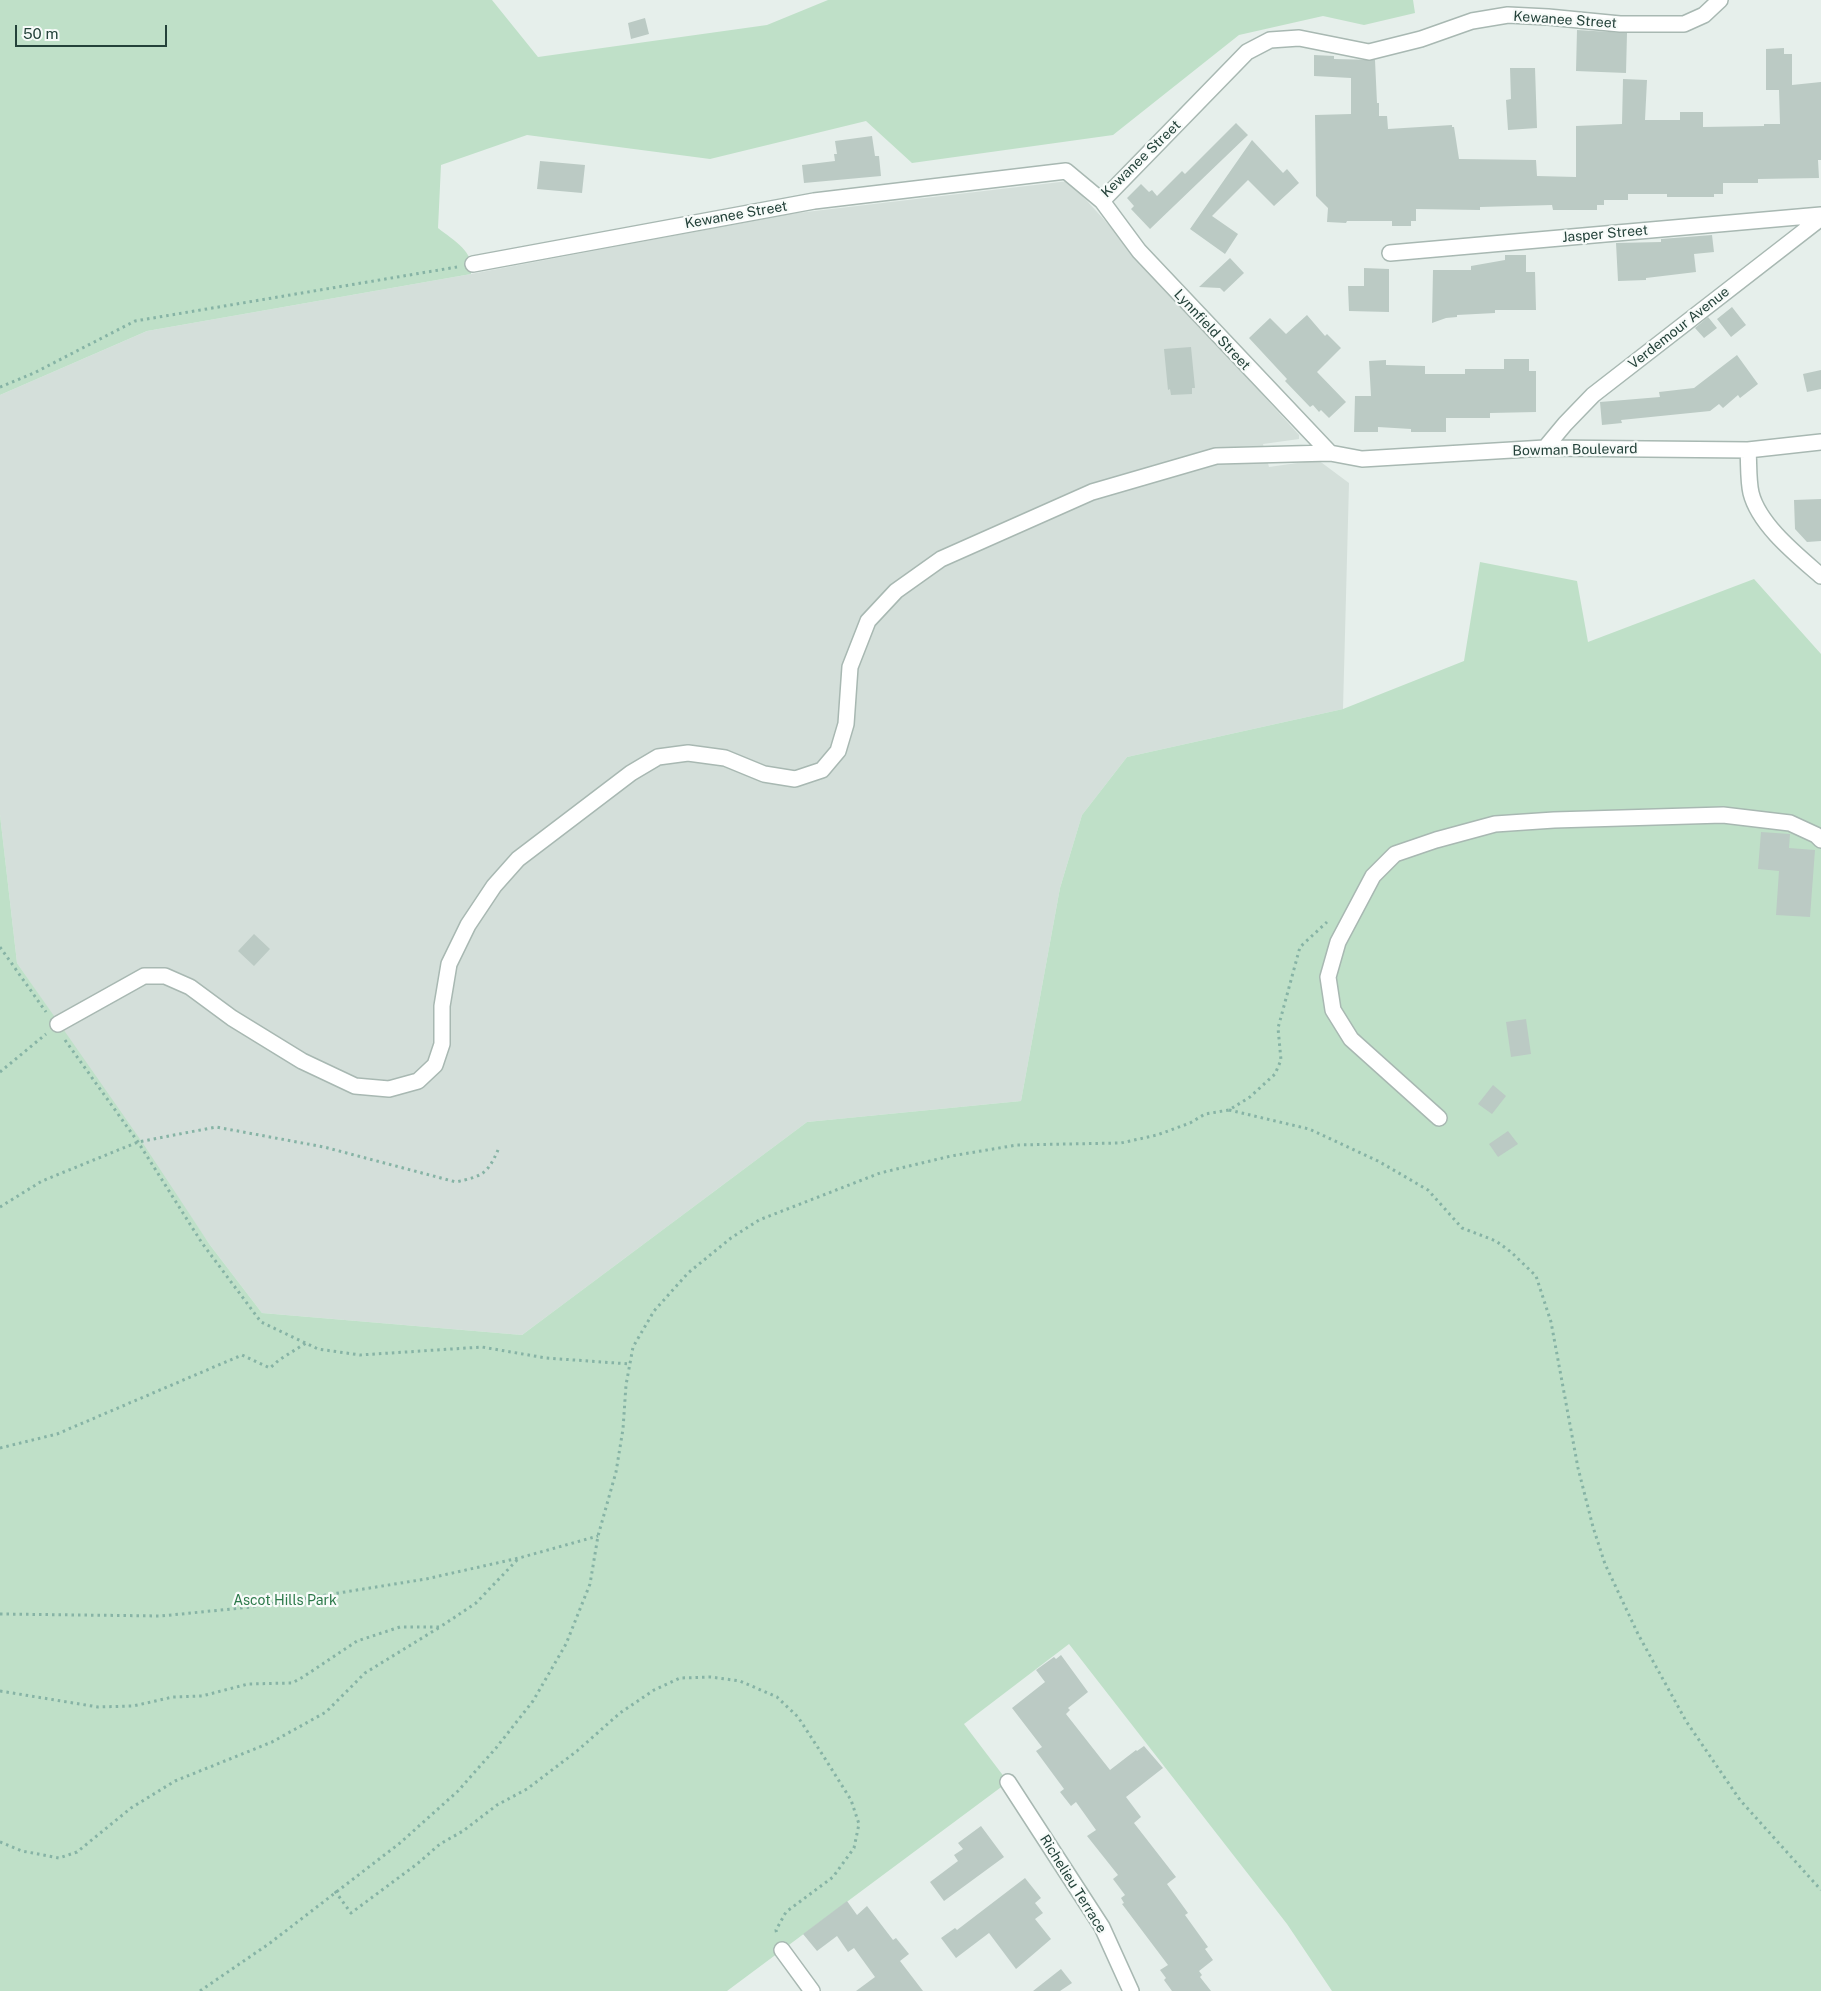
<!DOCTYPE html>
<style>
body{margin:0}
#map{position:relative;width:1821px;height:1991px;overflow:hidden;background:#e6efeb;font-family:"Public Sans",sans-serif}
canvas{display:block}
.scale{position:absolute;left:15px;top:25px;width:152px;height:22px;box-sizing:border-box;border:2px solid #24423a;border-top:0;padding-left:6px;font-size:15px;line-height:18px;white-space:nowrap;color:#24423a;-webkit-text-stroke:4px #f7fbf9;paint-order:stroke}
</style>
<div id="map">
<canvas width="1821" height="1991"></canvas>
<div class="scale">50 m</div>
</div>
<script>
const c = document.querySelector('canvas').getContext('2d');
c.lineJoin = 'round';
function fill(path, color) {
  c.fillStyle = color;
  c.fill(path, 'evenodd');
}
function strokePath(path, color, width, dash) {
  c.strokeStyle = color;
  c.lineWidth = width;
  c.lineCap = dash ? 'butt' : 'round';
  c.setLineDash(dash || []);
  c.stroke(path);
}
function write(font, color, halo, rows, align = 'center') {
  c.font = font + ' "Public Sans",sans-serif';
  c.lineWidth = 4.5;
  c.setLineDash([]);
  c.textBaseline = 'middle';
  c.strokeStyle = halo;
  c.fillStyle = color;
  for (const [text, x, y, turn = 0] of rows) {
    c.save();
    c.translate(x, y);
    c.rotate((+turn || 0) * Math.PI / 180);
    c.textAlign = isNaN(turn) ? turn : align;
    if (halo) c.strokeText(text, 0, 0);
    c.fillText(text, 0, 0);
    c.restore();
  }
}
fill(new Path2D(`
 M 1069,181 L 1299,435 L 1299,439 L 1263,444 L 1269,467 L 1318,460 L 1349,483 L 1343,709 L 1127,757 L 1082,815 L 1060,888 L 1021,1101 L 807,1122 L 522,1335 L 262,1313 L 210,1245 L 17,963 L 0,815 L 0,395 L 147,331 L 471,274 L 789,214 Z`), '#d4dfda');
fill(new Path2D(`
 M 0,0 L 492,0 L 538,57 L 767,25 L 828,0 L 1413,0 L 1415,13 L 1364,25 L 1323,16 L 1239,35 L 1113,135 L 912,163 L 866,121 L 710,159 L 527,135 L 441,165 L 438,228 C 454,241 475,251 471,274 L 147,331 L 0,395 Z
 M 1480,562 L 1577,581 L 1588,642 L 1754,579 L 1821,654 L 1821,1991 L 1332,1991 L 1287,1924 L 1069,1644 L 964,1724 L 1008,1782 L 727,1991 L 0,1991 L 0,815 L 17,963 L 142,1142 L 210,1245 L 262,1313 L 522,1335 L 807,1122 L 1021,1101 L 1060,888 L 1082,815 L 1127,757 L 1343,709 L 1464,661 Z`), '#bfe0c8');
fill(new Path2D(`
 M 645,18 L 649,34 L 631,39 L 628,23 Z
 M 1577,30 L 1627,33 L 1626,73 L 1576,71 Z
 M 1784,48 L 1784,54 L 1792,54 L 1792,85 L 1821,82 L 1821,160 L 1818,160 L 1819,178 L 1758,179 L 1758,183 L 1723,183 L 1723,194 L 1714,194 L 1714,197 L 1667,197 L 1667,194 L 1628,194 L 1628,200 L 1604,200 L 1604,205 L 1597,205 L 1597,210 L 1553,210 L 1552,205 L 1480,207 L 1480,210 L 1416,209 L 1416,221 L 1411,221 L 1411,226 L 1392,226 L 1392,221 L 1347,221 L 1346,223 L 1327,222 L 1328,208 L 1316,196 L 1315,115 L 1351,114 L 1351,78 L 1314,76 L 1314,55 L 1334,56 L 1334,59 L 1375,60 L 1377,103 L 1379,103 L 1379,116 L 1387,116 L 1388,129 L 1452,125 L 1452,127 L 1454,127 L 1459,159 L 1536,160 L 1537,176 L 1576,177 L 1576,126 L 1622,124 L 1623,79 L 1647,80 L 1645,120 L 1680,120 L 1680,112 L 1703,112 L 1703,127 L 1764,126 L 1764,124 L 1780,124 L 1779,90 L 1766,90 L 1766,49 Z
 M 1510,68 L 1535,68 L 1537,128 L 1508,130 L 1506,100 L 1511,99 Z
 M 1236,123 L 1248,135 L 1150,229 L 1131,209 L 1134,206 L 1127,198 L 1141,184 L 1149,192 L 1152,190 L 1157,196 L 1182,171 L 1185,174 Z
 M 872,136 L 875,156 L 879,156 L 881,176 L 804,183 L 802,165 L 835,161 L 834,154 L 837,154 L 835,141 Z
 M 1252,140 L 1283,173 L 1287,169 L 1299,183 L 1274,206 L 1248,180 L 1212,216 L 1238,234 L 1225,254 L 1190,229 Z
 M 540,161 L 585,165 L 582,193 L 537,189 Z
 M 1712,235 L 1714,252 L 1694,254 L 1696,272 L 1646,278 L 1646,280 L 1618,281 L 1616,243 L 1661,242 L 1661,239 Z
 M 1505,255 L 1526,255 L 1526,272 L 1535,272 L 1536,310 L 1495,310 L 1495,313 L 1457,315 L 1457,317 L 1446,318 L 1432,323 L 1433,270 L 1471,270 L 1471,266 L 1505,260 Z
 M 1230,258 L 1244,273 L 1224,292 L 1220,288 L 1199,287 Z
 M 1364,268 L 1389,269 L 1389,312 L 1349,311 L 1348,286 L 1364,286 Z
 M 1732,307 L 1746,325 L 1731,337 L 1717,319 Z
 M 1307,315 L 1325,336 L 1327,334 L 1341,348 L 1317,372 L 1346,402 L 1329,418 L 1321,410 L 1319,412 L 1313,405 L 1310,407 L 1285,381 L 1287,379 L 1249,338 L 1270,318 L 1286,334 Z
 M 1708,317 L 1717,328 L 1704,338 L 1695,328 Z
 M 1191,347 L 1195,388 L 1192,388 L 1192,394 L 1171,395 L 1170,389 L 1168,390 L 1164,349 Z
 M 1737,355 L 1758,384 L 1740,398 L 1738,395 L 1723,408 L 1719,404 L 1710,411 L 1621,420 L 1622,423 L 1602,425 L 1600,402 L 1660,397 L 1659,392 L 1694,388 Z
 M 1504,359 L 1529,359 L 1529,371 L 1536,371 L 1536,412 L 1490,413 L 1490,418 L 1446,418 L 1446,432 L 1411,432 L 1411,429 L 1378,427 L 1378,432 L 1354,432 L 1355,396 L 1371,396 L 1369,361 L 1386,360 L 1386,365 L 1425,366 L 1425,374 L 1465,374 L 1465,369 L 1504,369 Z
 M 1821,370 L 1821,389 L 1807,392 L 1803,374 Z
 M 1821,499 L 1821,541 L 1807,542 L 1795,529 L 1794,500 Z
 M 1761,832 L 1790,834 L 1789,848 L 1815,850 L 1810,917 L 1776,915 L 1779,871 L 1758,869 Z
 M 254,934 L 270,949 L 254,966 L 238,951 Z
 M 1526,1019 L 1531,1054 L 1511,1057 L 1506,1022 Z
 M 1493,1085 L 1506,1096 L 1492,1114 L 1478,1104 Z
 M 1508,1131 L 1518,1144 L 1498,1157 L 1489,1144 Z
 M 1061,1655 L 1088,1692 L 1068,1708 L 1070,1710 L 1066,1714 L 1110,1770 L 1136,1750 L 1137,1751 L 1144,1746 L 1163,1768 L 1126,1797 L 1141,1817 L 1134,1823 L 1176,1877 L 1167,1884 L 1188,1913 L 1185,1915 L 1208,1947 L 1205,1949 L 1213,1960 L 1199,1971 L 1202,1975 L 1200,1977 L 1211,1991 L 1172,1991 L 1164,1980 L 1166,1978 L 1160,1970 L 1168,1965 L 1122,1904 L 1124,1903 L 1121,1898 L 1125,1895 L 1113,1879 L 1118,1875 L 1087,1836 L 1096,1830 L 1076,1802 L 1071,1806 L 1060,1792 L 1064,1789 L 1036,1751 L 1042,1747 L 1012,1708 L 1045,1682 L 1036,1670 L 1054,1657 L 1056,1659 Z
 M 981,1826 L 1004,1857 L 944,1901 L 930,1882 L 958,1861 L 954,1855 L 963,1849 L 958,1843 Z
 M 1025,1878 L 1041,1898 L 1035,1903 L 1043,1913 L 1035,1919 L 1051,1939 L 1016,1969 L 989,1933 L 956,1958 L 941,1938 L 955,1928 L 957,1930 Z
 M 847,1901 L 857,1915 L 867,1906 L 893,1940 L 896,1938 L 909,1954 L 900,1961 L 923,1991 L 856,1991 L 875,1977 L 854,1948 L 848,1952 L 837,1936 L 817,1951 L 803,1934 Z
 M 1061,1969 L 1072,1983 L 1060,1991 L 1033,1991 Z`), '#bbcac4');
const minor = new Path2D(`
 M 1102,201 L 1139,251 L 1330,453
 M 1390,253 L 1821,215
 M 473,264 L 814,201 L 1066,171 L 1102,201 L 1247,52 L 1270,40 L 1299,38 L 1369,52 L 1421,39 L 1472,21 L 1508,15 L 1548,17 L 1620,24 L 1684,24 L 1704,15 L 1720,0
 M 1545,448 L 1565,424 L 1593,395 L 1821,218
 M 1748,450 C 1749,463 1748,480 1751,493 C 1759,525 1797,555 1821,576
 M 58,1024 L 144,976 L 165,976 L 190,987 L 232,1018 L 302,1061 L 355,1086 L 389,1089 L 418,1081 L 435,1065 L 442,1044 L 442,1006 L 449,964 L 468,925 L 494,886 L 518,859 L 631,773 L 658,757 L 688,753 L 725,758 L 764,774 L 795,779 L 822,770 L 838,751 L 846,724 L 850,667 L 868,621 L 896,591 L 941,559 L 1092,492 L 1216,456 L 1330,453 L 1362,459 L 1545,448 L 1748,450 L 1821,442
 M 1439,1118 L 1351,1039 L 1333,1010 L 1328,977 L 1338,942 L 1373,876 L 1395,854 L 1436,840 L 1495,824 L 1554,820 L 1723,815 L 1790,823 L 1816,835 L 1821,840
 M 1008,1782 L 1102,1927 L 1131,1991
 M 782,1950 L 812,1991`);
strokePath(minor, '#a8b8b2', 18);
strokePath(new Path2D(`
 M 0,387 L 34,373 L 135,321 L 457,267
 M 0,947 L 46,1012
 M 65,1040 L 138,1142 L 202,1243 L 261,1322 L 318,1349 L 360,1355 L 482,1347 L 546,1358 L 630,1364
 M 0,1072 L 46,1034
 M 1229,1110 L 1309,1129 L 1378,1161 L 1428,1190 L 1462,1228 L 1496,1241 L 1511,1252 L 1536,1276 L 1551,1322 L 1578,1468 L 1593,1527 L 1605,1564 L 1638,1634 L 1686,1721 L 1740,1800 L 1821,1890
 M 0,1207 L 42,1181 L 138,1142 L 216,1127 L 324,1147 L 456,1182 C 482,1176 487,1175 498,1150
 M 0,1448 L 57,1434 L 242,1355 L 270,1368 L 279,1360 L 306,1343
 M 0,1614 L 161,1616 L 251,1607 L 426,1579 L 519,1558 L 598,1536
 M 0,1691 L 98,1707 L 133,1706 L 173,1697 L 202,1696 L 248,1684 L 292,1683 L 303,1677 L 357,1641 L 400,1627 L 440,1627 L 476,1603 L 518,1559
 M 0,1842 L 22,1851 L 59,1858 L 77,1852 L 131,1808 L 175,1781 L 272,1742 L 326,1712 L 365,1673 L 440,1627
 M 335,1891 L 351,1913 L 417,1864 L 440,1844 L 463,1831 L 497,1805 L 527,1789 L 577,1751 L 620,1713 L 654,1690 L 680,1678 L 711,1677 L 740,1681 L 777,1697 L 798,1717 L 824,1757 L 851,1800 L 859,1824 L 854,1848 L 833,1877 L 786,1912 L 776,1930 L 777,1935
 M 200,1991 L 270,1943 L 400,1843 L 458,1791 L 496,1748 L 533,1701 L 566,1644 L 590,1584 L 598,1536 L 616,1472 L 623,1429 L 626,1385 L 633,1347 L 654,1311 L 688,1273 L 731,1238 L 759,1220 L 880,1173 L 951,1156 L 1017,1145 L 1121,1143 L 1157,1135 L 1190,1123 L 1205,1114 L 1229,1110 L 1250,1097 L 1275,1074 L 1281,1060 L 1278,1028 L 1300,947 L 1327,922`), '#86b3a5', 3, [2.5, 4]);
strokePath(minor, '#fff', 15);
write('14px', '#24423a', '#f7fbf9', [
 ["Kewanee Street",1565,20,4],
 ["Kewanee Street",1141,159,-44],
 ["Kewanee Street",736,215,-10],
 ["Jasper Street",1605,234,-5],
 ["Verdemour Avenue",1679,328,-38],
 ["Lynnfield Street",1212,330,47],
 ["Bowman Boulevard",1575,450,-1],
 ["Richelieu Terrace",1073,1884,58]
]);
write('14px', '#2d7a4b', '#f7fbf9', [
 ["Ascot Hills Park",285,1601]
]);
</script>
